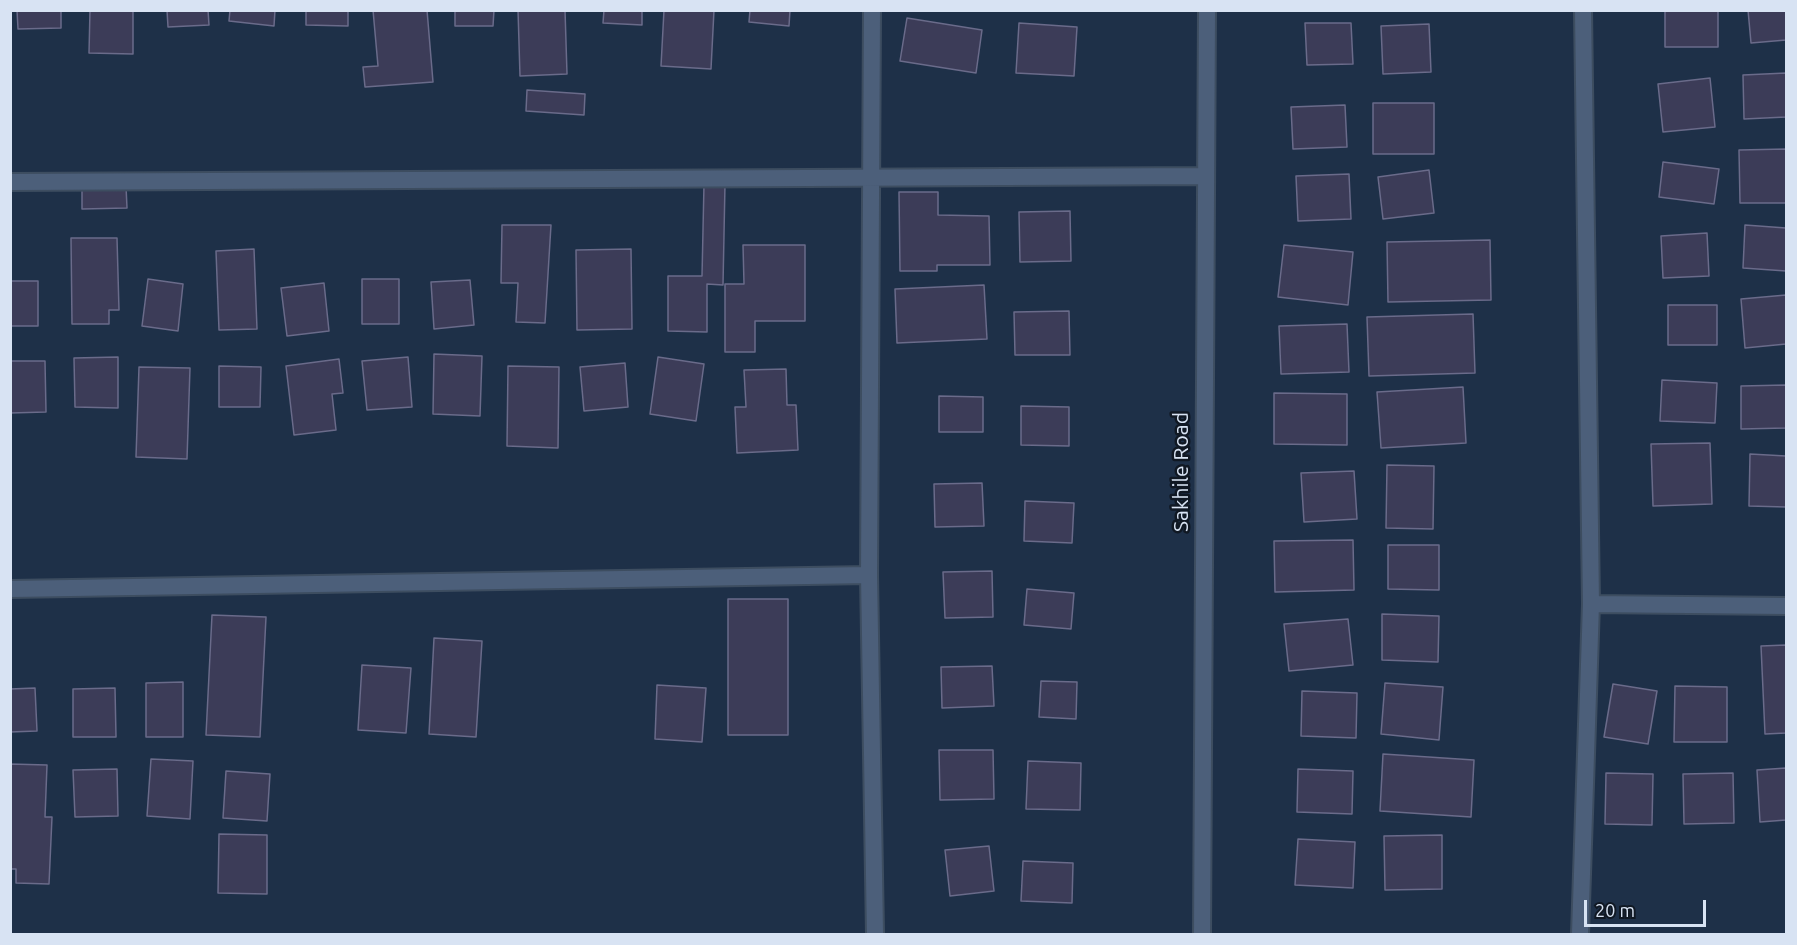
<!DOCTYPE html>
<style>
body{margin:0}
#map{position:relative;width:1797px;height:945px;overflow:hidden;background:#1e3048;font-family:Ubuntu,sans-serif}
canvas{display:block}
.frame{position:absolute;inset:0;border:12px solid #d8e3f3;pointer-events:none}
.scale{position:absolute;left:1584px;top:900px;width:122px;height:27px;box-sizing:border-box;border:3px solid #d8e3f3;border-top:0;padding-left:8px;font-size:18px;line-height:21px;white-space:nowrap;color:#d8e3f3;-webkit-text-stroke:4px #101823;paint-order:stroke}
</style>
<div id="map">
<canvas width="1797" height="945"></canvas>
<div class="frame"></div>
<div class="scale">20 m</div>
</div>
<script>
const c = document.querySelector('canvas').getContext('2d');
c.lineJoin = 'round';
function fill(path, color) {
  c.fillStyle = color;
  c.fill(path, 'evenodd');
}
function strokePath(path, color, width, dash) {
  c.strokeStyle = color;
  c.lineWidth = width;
  c.lineCap = dash ? 'butt' : 'round';
  c.setLineDash(dash || []);
  c.stroke(path);
}
function write(font, color, halo, rows, align = 'center') {
  c.font = font + ' Ubuntu,sans-serif';
  c.lineWidth = 5;
  c.setLineDash([]);
  c.textBaseline = 'middle';
  c.strokeStyle = halo;
  c.fillStyle = color;
  for (const [text, x, y, turn = 0] of rows) {
    c.save();
    c.translate(x, y);
    c.rotate((+turn || 0) * Math.PI / 180);
    c.textAlign = isNaN(turn) ? turn : align;
    if (halo) c.strokeText(text, 0, 0);
    c.fillText(text, 0, 0);
    c.restore();
  }
}
const building = new Path2D(`
 M 17,10 L 61,10 L 61,28 L 18,29 Z
 M 90,10 L 133,10 L 133,54 L 89,53 Z
 M 167,10 L 208,10 L 209,25 L 168,27 Z
 M 230,10 L 275,10 L 274,26 L 229,21 Z
 M 306,10 L 348,10 L 348,26 L 306,25 Z
 M 373,10 L 427,10 L 433,82 L 365,87 L 363,67 L 378,66 Z
 M 455,10 L 494,10 L 493,26 L 455,26 Z
 M 518,10 L 565,10 L 567,74 L 520,76 Z
 M 604,10 L 642,10 L 642,25 L 603,23 Z
 M 664,10 L 714,10 L 711,69 L 661,66 Z
 M 750,10 L 790,10 L 789,26 L 749,22 Z
 M 1665,10 L 1718,10 L 1718,47 L 1665,47 Z
 M 1748,10 L 1786,10 L 1786,40 L 1751,43 Z
 M 907,18 L 982,30 L 976,73 L 900,61 Z
 M 1019,23 L 1077,27 L 1074,76 L 1016,73 Z
 M 1305,23 L 1351,23 L 1353,64 L 1307,65 Z
 M 1429,24 L 1431,72 L 1383,74 L 1381,26 Z
 M 1786,73 L 1786,117 L 1744,119 L 1743,75 Z
 M 1710,78 L 1715,127 L 1663,132 L 1658,84 Z
 M 527,90 L 585,94 L 584,115 L 526,111 Z
 M 1373,103 L 1434,103 L 1434,154 L 1373,154 Z
 M 1345,105 L 1347,147 L 1293,149 L 1291,107 Z
 M 1786,149 L 1786,203 L 1740,203 L 1739,150 Z
 M 1663,162 L 1719,169 L 1714,204 L 1659,197 Z
 M 1429,170 L 1434,213 L 1383,219 L 1378,177 Z
 M 1349,174 L 1351,219 L 1298,221 L 1296,176 Z
 M 704,184 L 725,184 L 723,285 L 707,284 L 707,332 L 668,331 L 668,276 L 702,276 Z
 M 126,186 L 127,208 L 82,209 L 82,187 Z
 M 899,192 L 938,192 L 938,215 L 989,216 L 990,265 L 937,265 L 937,271 L 900,271 Z
 M 1070,211 L 1071,261 L 1020,262 L 1019,212 Z
 M 502,225 L 551,225 L 545,323 L 516,322 L 518,283 L 501,283 Z
 M 1745,225 L 1786,228 L 1786,271 L 1743,268 Z
 M 1707,233 L 1709,276 L 1663,278 L 1661,236 Z
 M 71,238 L 117,238 L 119,310 L 109,310 L 109,324 L 72,324 Z
 M 1490,240 L 1491,300 L 1388,302 L 1387,242 Z
 M 743,245 L 805,245 L 805,321 L 755,321 L 755,352 L 725,352 L 725,284 L 744,284 Z
 M 1284,245 L 1353,252 L 1348,305 L 1278,297 Z
 M 254,249 L 257,329 L 219,330 L 216,251 Z
 M 631,249 L 632,329 L 577,330 L 576,250 Z
 M 148,279 L 183,284 L 178,331 L 142,326 Z
 M 362,279 L 399,279 L 399,324 L 362,324 Z
 M 470,280 L 474,325 L 434,329 L 431,282 Z
 M 10,281 L 38,281 L 38,326 L 10,326 Z
 M 324,283 L 329,331 L 287,336 L 281,288 Z
 M 984,285 L 987,339 L 897,343 L 895,289 Z
 M 1786,295 L 1786,344 L 1745,348 L 1741,299 Z
 M 1668,305 L 1717,305 L 1717,345 L 1668,345 Z
 M 1069,311 L 1070,355 L 1015,355 L 1014,312 Z
 M 1473,314 L 1475,373 L 1369,376 L 1367,317 Z
 M 1347,324 L 1349,372 L 1281,374 L 1279,326 Z
 M 434,354 L 482,356 L 480,416 L 433,414 Z
 M 118,357 L 118,408 L 75,407 L 74,358 Z
 M 408,357 L 412,407 L 367,410 L 362,361 Z
 M 658,357 L 704,364 L 696,421 L 650,414 Z
 M 339,359 L 343,393 L 332,394 L 336,430 L 294,435 L 286,366 Z
 M 10,361 L 45,361 L 46,412 L 10,413 Z
 M 625,363 L 628,407 L 584,411 L 580,367 Z
 M 219,366 L 261,367 L 260,407 L 219,407 Z
 M 508,366 L 559,367 L 558,448 L 507,446 Z
 M 139,367 L 190,368 L 187,459 L 136,457 Z
 M 786,369 L 787,405 L 796,405 L 798,450 L 737,453 L 735,407 L 746,407 L 744,370 Z
 M 1662,380 L 1717,383 L 1715,423 L 1660,421 Z
 M 1786,385 L 1786,428 L 1741,429 L 1741,386 Z
 M 1463,387 L 1466,443 L 1381,448 L 1377,392 Z
 M 1274,393 L 1347,394 L 1347,445 L 1274,444 Z
 M 939,396 L 983,397 L 983,432 L 939,432 Z
 M 1021,406 L 1069,407 L 1069,446 L 1021,445 Z
 M 1710,443 L 1712,504 L 1653,506 L 1651,444 Z
 M 1750,454 L 1786,456 L 1786,507 L 1749,506 Z
 M 1387,465 L 1434,466 L 1433,529 L 1386,528 Z
 M 1354,471 L 1357,519 L 1304,522 L 1301,473 Z
 M 982,483 L 984,526 L 935,527 L 934,484 Z
 M 1025,501 L 1074,503 L 1072,543 L 1024,541 Z
 M 1353,540 L 1354,590 L 1275,592 L 1274,541 Z
 M 1388,545 L 1439,545 L 1439,590 L 1388,589 Z
 M 992,571 L 993,617 L 945,618 L 943,572 Z
 M 1027,589 L 1074,593 L 1071,629 L 1024,625 Z
 M 728,599 L 788,599 L 788,735 L 728,735 Z
 M 1382,614 L 1439,616 L 1438,662 L 1382,660 Z
 M 212,615 L 266,617 L 260,737 L 206,735 Z
 M 1348,619 L 1353,665 L 1289,671 L 1284,624 Z
 M 434,638 L 482,641 L 476,737 L 429,734 Z
 M 1786,645 L 1786,733 L 1765,734 L 1761,646 Z
 M 362,665 L 411,668 L 406,733 L 358,730 Z
 M 992,666 L 994,706 L 942,708 L 941,667 Z
 M 1041,681 L 1077,682 L 1076,719 L 1039,717 Z
 M 183,682 L 183,737 L 146,737 L 146,683 Z
 M 1385,683 L 1443,687 L 1439,740 L 1381,734 Z
 M 1613,684 L 1657,691 L 1648,744 L 1604,737 Z
 M 657,685 L 706,688 L 702,742 L 655,739 Z
 M 1675,686 L 1727,687 L 1727,742 L 1674,742 Z
 M 35,688 L 37,731 L 10,732 L 10,689 Z
 M 115,688 L 116,737 L 73,737 L 73,689 Z
 M 1302,691 L 1357,693 L 1356,738 L 1301,736 Z
 M 939,750 L 993,750 L 994,799 L 940,800 Z
 M 1383,754 L 1474,760 L 1471,817 L 1380,811 Z
 M 151,759 L 193,761 L 190,819 L 147,816 Z
 M 1028,761 L 1081,763 L 1080,810 L 1026,809 Z
 M 10,764 L 47,765 L 45,817 L 52,817 L 49,884 L 16,883 L 16,869 L 10,869 Z
 M 1786,768 L 1786,820 L 1760,822 L 1757,770 Z
 M 117,769 L 118,816 L 75,817 L 73,770 Z
 M 1298,769 L 1353,771 L 1352,814 L 1297,812 Z
 M 226,771 L 270,774 L 267,821 L 223,818 Z
 M 1606,773 L 1653,774 L 1652,825 L 1605,824 Z
 M 1733,773 L 1734,823 L 1684,824 L 1683,774 Z
 M 219,834 L 267,835 L 267,894 L 218,893 Z
 M 1442,835 L 1442,889 L 1385,890 L 1384,836 Z
 M 1298,839 L 1355,842 L 1353,888 L 1295,885 Z
 M 989,846 L 994,891 L 950,896 L 945,850 Z
 M 1023,861 L 1073,863 L 1072,903 L 1021,901 Z`);
fill(building, '#3c3c58');
strokePath(building, '#6a6b8a', 1.5);
const minor = new Path2D(`
 M 872,10 L 869,575 L 875,934
 M 10,182 L 1205,176
 M 10,589 L 869,575
 M 1591,604 L 1786,606
 M 1202,934 L 1207,10
 M 1580,934 L 1591,604 L 1583,10`);
strokePath(minor, '#3d4d60', 20);
strokePath(minor, '#4c5f7a', 16);
write('21px', '#d8e3f3', '#101823', [
 ["Sakhile Road",1181,472,-90]
]);
</script>
